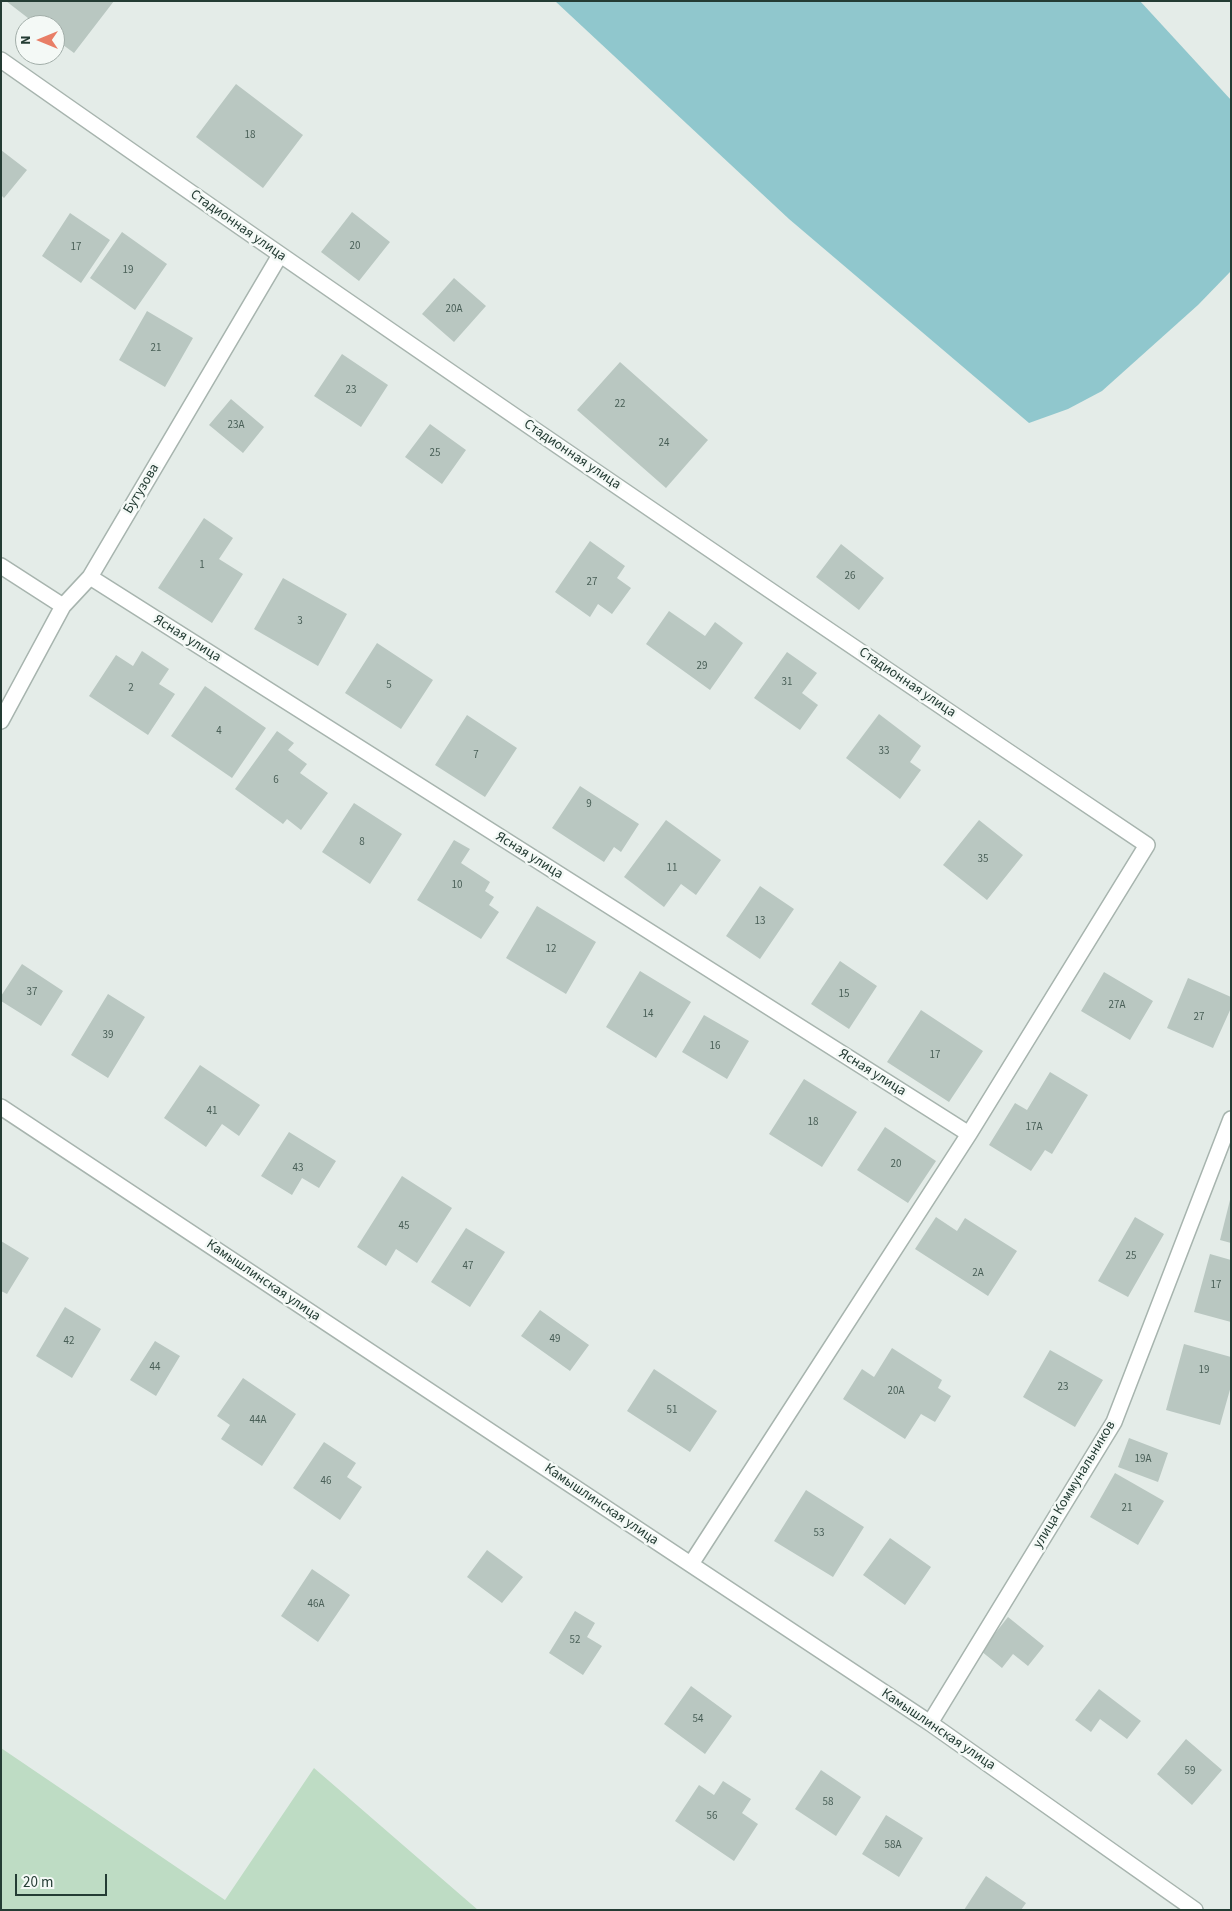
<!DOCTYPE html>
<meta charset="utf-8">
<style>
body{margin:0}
#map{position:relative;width:1232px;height:1911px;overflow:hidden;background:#e4ece8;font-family:"Source Sans 3",sans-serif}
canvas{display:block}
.frame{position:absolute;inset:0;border:2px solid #243c34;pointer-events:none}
.north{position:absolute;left:15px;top:15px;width:50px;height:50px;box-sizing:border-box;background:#f4f9f6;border:1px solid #a1ada8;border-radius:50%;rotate:270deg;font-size:14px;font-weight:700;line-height:20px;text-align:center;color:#243c34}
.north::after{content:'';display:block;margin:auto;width:18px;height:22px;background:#e87e66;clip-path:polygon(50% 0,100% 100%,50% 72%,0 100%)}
.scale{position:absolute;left:15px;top:1874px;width:92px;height:22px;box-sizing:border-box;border:2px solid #243c34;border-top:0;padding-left:6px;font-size:15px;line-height:18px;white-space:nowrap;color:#243c34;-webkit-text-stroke:4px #f4f9f6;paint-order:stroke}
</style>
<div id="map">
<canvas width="1232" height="1911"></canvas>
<div class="frame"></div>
<div class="north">N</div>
<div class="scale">20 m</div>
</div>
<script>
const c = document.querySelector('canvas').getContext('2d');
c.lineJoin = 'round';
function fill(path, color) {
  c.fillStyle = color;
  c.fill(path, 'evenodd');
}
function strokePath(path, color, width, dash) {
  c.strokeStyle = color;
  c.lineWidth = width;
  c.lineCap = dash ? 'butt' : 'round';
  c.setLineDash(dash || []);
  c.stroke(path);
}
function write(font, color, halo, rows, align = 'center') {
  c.font = font + ' "Source Sans 3",sans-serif';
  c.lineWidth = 5;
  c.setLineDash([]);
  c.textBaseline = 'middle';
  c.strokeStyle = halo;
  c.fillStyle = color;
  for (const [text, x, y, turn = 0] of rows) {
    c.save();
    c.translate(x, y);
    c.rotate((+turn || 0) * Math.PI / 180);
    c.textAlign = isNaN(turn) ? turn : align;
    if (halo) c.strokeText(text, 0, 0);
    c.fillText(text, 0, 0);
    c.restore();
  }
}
fill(new Path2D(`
 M 1,1748 L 225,1900 L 314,1768 L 478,1910 L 1,1910 Z`), '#bedcc4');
fill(new Path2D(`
 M 555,1 L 1140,1 L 1231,100 L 1231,271 L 1198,305 L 1102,391 L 1068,409 L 1029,423 L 789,219 Z`), '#90c7cd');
fill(new Path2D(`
 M 6,1 L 114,1 L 74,53 L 55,39 L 55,25 L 37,25 Z
 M 236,84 L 303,135 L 263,188 L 196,137 Z
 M 1,150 L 27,170 L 4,198 L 1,195 Z
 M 352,212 L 390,242 L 359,281 L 321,252 Z
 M 70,213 L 110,240 L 81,283 L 42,256 Z
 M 122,232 L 167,264 L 135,310 L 90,278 Z
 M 454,278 L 486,306 L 454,342 L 422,314 Z
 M 147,311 L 193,338 L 165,387 L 119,360 Z
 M 342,354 L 388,385 L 361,427 L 314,396 Z
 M 620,362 L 708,440 L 666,488 L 577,410 Z
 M 231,399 L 264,427 L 243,453 L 209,425 Z
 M 430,424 L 466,450 L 442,484 L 405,457 Z
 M 204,518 L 233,538 L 219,559 L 243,574 L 212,623 L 158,588 Z
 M 590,541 L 625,566 L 617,578 L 631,588 L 612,614 L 598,604 L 590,617 L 555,592 Z
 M 841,544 L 884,578 L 859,610 L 816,577 Z
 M 283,578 L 347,614 L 318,666 L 254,629 Z
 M 669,611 L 705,636 L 715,622 L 743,643 L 710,690 L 646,644 Z
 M 377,643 L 433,680 L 401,729 L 345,693 Z
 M 142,651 L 169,669 L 159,684 L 175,694 L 148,735 L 89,696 L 116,655 L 133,666 Z
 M 787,652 L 817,673 L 802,693 L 818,705 L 800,730 L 754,698 Z
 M 205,686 L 266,728 L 232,778 L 171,736 Z
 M 879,714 L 921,746 L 910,762 L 921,770 L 900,799 L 846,758 Z
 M 467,715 L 517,748 L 485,797 L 435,765 Z
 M 277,731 L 294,743 L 288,750 L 307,764 L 300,773 L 328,793 L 301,830 L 287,819 L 283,824 L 235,789 Z
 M 580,786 L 639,824 L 621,852 L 614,847 L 604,862 L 552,828 Z
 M 354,803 L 402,834 L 370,884 L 322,852 Z
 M 666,820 L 721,860 L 696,895 L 681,884 L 664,907 L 624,877 Z
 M 979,820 L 1023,855 L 987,900 L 943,865 Z
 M 454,840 L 470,849 L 461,863 L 490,882 L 485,891 L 494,897 L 489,905 L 499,912 L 481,939 L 417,900 Z
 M 760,886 L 794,909 L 760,959 L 726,936 Z
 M 537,906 L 596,942 L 566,994 L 506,958 Z
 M 840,961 L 877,986 L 849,1029 L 811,1004 Z
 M 22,964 L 63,991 L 41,1026 L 1,1001 L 1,996 Z
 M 640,971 L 691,1002 L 656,1058 L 606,1027 Z
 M 1104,972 L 1153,1001 L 1130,1040 L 1081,1011 Z
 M 1188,978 L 1231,997 L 1231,1008 L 1213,1048 L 1167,1028 Z
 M 108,994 L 145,1017 L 108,1078 L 71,1055 Z
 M 921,1010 L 983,1051 L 949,1102 L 887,1062 Z
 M 704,1015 L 749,1041 L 727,1079 L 682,1052 Z
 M 200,1065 L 260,1105 L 239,1136 L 222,1124 L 206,1147 L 164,1118 Z
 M 1050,1072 L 1088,1095 L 1052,1154 L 1045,1150 L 1031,1171 L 989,1145 L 1015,1103 L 1027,1110 Z
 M 804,1079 L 857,1112 L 822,1167 L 769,1134 Z
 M 885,1127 L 936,1161 L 908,1203 L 857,1170 Z
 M 289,1132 L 336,1161 L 319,1188 L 302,1178 L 292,1195 L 261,1176 Z
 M 402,1176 L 452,1208 L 417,1263 L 396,1249 L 386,1266 L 357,1247 Z
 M 1230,1200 L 1231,1200 L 1231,1243 L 1220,1240 Z
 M 936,1217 L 957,1231 L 965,1218 L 1017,1251 L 988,1296 L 915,1249 Z
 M 1135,1217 L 1164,1234 L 1128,1297 L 1098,1281 Z
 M 466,1228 L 505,1252 L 470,1307 L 431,1282 Z
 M 1,1241 L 29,1258 L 7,1294 L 1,1291 Z
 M 1210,1254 L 1231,1260 L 1231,1322 L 1194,1312 Z
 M 65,1307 L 101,1329 L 72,1378 L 36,1356 Z
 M 540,1310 L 589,1345 L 570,1371 L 521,1336 Z
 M 155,1341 L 180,1356 L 156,1396 L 130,1380 Z
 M 1184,1344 L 1231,1357 L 1231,1386 L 1220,1425 L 1166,1410 Z
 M 892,1348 L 942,1380 L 938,1388 L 951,1396 L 935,1422 L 921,1414 L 905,1439 L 843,1399 L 862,1369 L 874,1377 Z
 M 1050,1350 L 1103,1380 L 1075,1427 L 1023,1397 Z
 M 654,1369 L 717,1411 L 690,1452 L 627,1411 Z
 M 243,1378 L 296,1414 L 262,1466 L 221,1439 L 230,1425 L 217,1416 Z
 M 1129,1438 L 1168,1453 L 1158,1482 L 1118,1467 Z
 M 324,1442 L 356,1463 L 347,1477 L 362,1487 L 340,1520 L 293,1488 Z
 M 1115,1473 L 1164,1501 L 1138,1545 L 1090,1517 Z
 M 806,1490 L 864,1527 L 833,1577 L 774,1541 Z
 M 890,1538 L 931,1567 L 905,1605 L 863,1575 Z
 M 487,1550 L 523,1577 L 502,1603 L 467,1577 Z
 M 312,1569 L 350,1595 L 318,1642 L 281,1616 Z
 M 575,1611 L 595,1623 L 587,1637 L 602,1646 L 583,1675 L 549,1653 Z
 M 1008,1617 L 1044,1646 L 1028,1666 L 1013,1654 L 1002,1668 L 981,1651 Z
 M 691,1686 L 732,1716 L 705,1754 L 664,1724 Z
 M 1099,1689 L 1141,1721 L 1127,1739 L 1100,1719 L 1091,1732 L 1075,1720 Z
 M 1186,1739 L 1222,1770 L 1192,1805 L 1157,1774 Z
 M 821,1770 L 861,1797 L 836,1836 L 795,1809 Z
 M 723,1781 L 751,1799 L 742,1813 L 758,1824 L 734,1861 L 675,1821 L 699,1785 L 714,1795 Z
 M 886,1815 L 923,1838 L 899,1877 L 862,1854 Z
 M 986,1876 L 1026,1903 L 1021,1910 L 964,1910 Z`), '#b9c7c1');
const minor = new Path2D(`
 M 1,60 C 380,326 763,587 1147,845 L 969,1134 L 691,1564
 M 1,566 L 63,606
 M 90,577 L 969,1134
 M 1,721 L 63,606 L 90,577 L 280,255
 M 1,1107 L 930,1723 L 1195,1910
 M 930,1723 L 1114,1422 L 1231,1119`);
strokePath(minor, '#a7b4ae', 18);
strokePath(minor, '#fff', 15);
write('11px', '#495f57', null, [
 ["18",250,136],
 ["20",355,247],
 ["17",76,248],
 ["19",128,271],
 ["20А",454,310],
 ["21",156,349],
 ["23",351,391],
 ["22",620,405],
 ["23А",236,426],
 ["24",664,444],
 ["25",435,454],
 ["1",202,566],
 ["26",850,577],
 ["27",592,583],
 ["3",300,622],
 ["29",702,667],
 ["31",787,683],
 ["5",389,686],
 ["2",131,689],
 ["4",219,732],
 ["33",884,752],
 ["7",476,756],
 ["6",276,781],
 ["9",589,805],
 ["8",362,843],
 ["35",983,860],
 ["11",672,869],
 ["10",457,886],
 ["13",760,922],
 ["12",551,950],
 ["37",32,993],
 ["15",844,995],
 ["27А",1117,1006],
 ["14",648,1015],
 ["27",1199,1018],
 ["39",108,1036],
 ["16",715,1047],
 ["17",935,1056],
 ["41",212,1112],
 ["18",813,1123],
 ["17А",1034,1128],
 ["20",896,1165],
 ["43",298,1169],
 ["45",404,1227],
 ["25",1131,1257],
 ["47",468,1267],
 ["2А",978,1274],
 ["17",1216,1286],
 ["49",555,1340],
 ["42",69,1342],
 ["44",155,1368],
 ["19",1204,1371],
 ["23",1063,1388],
 ["20А",896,1392],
 ["51",672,1411],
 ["44А",258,1421],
 ["19А",1143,1460],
 ["46",326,1482],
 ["21",1127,1509],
 ["53",819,1534],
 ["46А",316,1605],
 ["52",575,1641],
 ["54",698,1720],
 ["59",1190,1772],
 ["58",828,1803],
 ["56",712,1817],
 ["58А",893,1846]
]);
write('14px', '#243c34', '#f4f9f6', [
 ["Стадионная улица",238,226,35],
 ["Стадионная улица",572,455,34],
 ["Бутузова",142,489,-59],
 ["Ясная улица",187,639,32],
 ["Стадионная улица",907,683,34],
 ["Ясная улица",529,856,32],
 ["Ясная улица",872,1073,32],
 ["Камышлинская улица",263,1281,34],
 ["улица Коммунальников",1075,1485,-59],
 ["Камышлинская улица",601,1505,34],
 ["Камышлинская улица",938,1730,34]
]);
</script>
